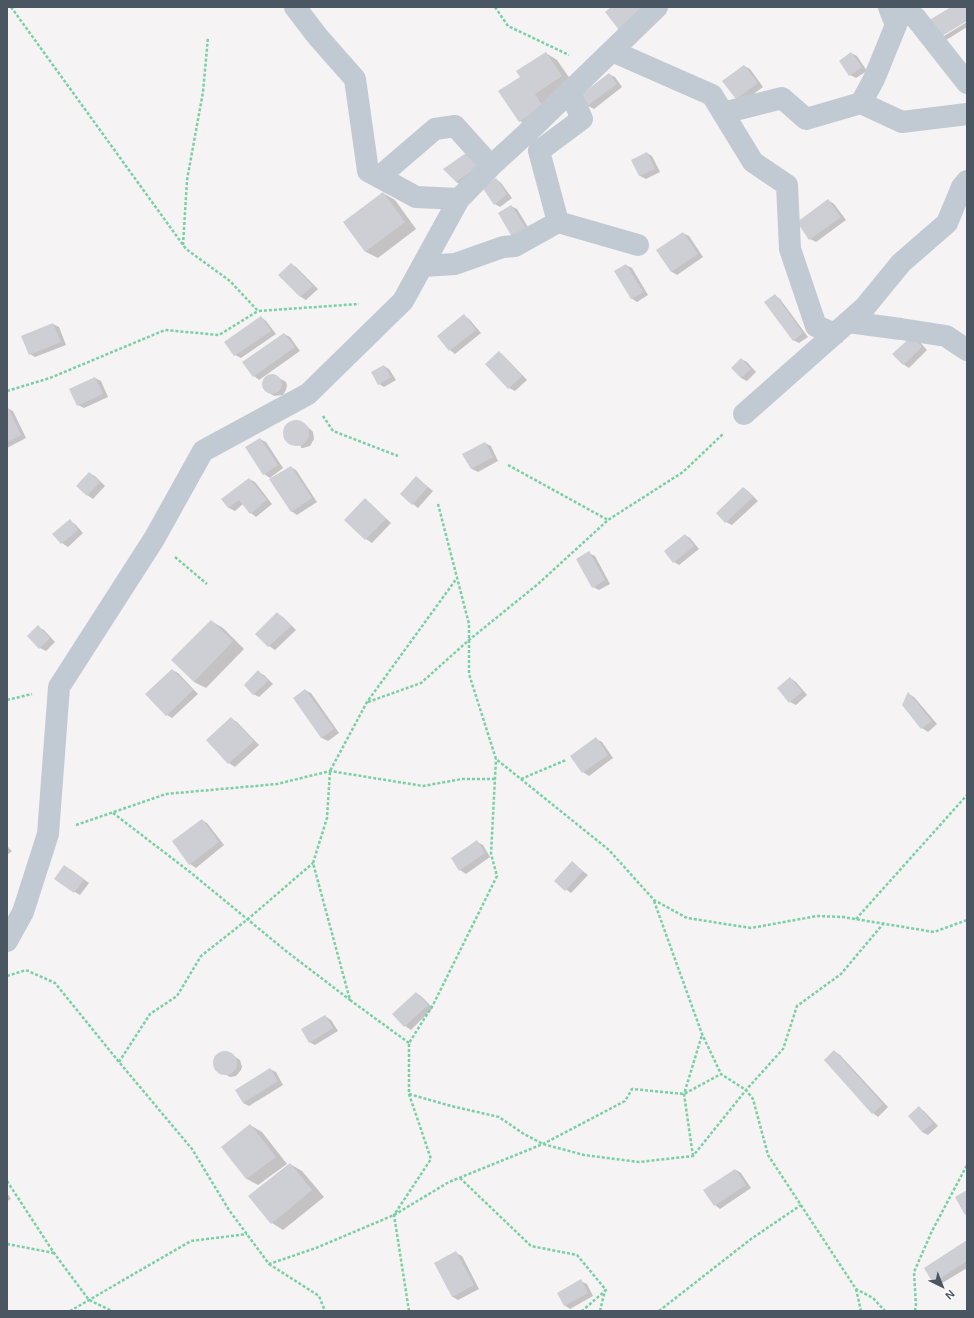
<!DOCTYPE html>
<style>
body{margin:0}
#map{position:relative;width:974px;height:1318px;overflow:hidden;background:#f5f3f3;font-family:Arial,sans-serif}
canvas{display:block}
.frame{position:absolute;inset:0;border:8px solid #4a5661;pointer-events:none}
.north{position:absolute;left:922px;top:1266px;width:40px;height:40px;-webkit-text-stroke:3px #fff;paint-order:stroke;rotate:137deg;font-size:11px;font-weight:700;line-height:16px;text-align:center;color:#4a5661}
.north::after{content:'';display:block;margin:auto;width:14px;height:18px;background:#4a5661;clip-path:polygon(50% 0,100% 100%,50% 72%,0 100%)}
</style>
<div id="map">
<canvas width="974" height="1318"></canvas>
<div class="frame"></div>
<div class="north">N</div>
</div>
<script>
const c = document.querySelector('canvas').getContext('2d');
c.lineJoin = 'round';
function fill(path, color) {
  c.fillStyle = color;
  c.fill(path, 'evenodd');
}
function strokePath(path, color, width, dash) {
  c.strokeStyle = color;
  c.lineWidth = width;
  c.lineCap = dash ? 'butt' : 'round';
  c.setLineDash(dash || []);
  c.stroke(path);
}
fill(new Path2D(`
 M 955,7 L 967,7 L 967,20 L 939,37 L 939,39 L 967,22 L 967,27 L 943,42 L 937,38 Z
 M 546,53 L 557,60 L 573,83 L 532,128 L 520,121 L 521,77 Z
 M 851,53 L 857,56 L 867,71 L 856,78 L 850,75 Z
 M 744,66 L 750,69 L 763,87 L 743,102 L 737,99 Z
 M 609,74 L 615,77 L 622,87 L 594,109 L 588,106 L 580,96 Z
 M 647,153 L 652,156 L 660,172 L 646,179 L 640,176 L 632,160 Z
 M 474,156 L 483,169 L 462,185 L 456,182 Z
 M 496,179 L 501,183 L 512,198 L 500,207 L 495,204 Z
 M 383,193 L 395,200 L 416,229 L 378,258 L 366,252 L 344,222 Z
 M 828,200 L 834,204 L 846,220 L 816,242 L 810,239 Z
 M 511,206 L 517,209 L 534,237 L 516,241 Z
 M 683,233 L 689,236 L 703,257 L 677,275 L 672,272 L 658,251 Z
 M 291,264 L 296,267 L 318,289 L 306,300 L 301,297 L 280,275 Z
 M 626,265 L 632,268 L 648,295 L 637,302 L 631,298 Z
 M 775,295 L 780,299 L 808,337 L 799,343 L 793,340 Z
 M 464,316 L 469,319 L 481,333 L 455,354 L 450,350 Z
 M 261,317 L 266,321 L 276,334 L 241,358 L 235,355 Z
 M 53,324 L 59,327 L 66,345 L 35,357 L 30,354 Z
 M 284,334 L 290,337 L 300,351 L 259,380 L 254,376 Z
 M 918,340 L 927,350 L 909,368 L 903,364 Z
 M 499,352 L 504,356 L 527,380 L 515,391 L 509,388 L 486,364 Z
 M 741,359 L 747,362 L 756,372 L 747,381 L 741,378 Z
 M 384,366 L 389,369 L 396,380 L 384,387 L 379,384 Z
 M 274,375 L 286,382 L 287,385 L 286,390 L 283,395 L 274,396 L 268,392 L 264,388 L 263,382 L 267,376 Z
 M 95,378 L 101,381 L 108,397 L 84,408 L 78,405 Z
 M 7,408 L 13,411 L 26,438 L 7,448 Z
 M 297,421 L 307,426 L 313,432 L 314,439 L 310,446 L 303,448 L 301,448 L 301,446 L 289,443 L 286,440 L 284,433 L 285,429 L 290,423 Z
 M 260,439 L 266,442 L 283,468 L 270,478 L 264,474 L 247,448 Z
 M 485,443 L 491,446 L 498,461 L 478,472 L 472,469 L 464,454 Z
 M 291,467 L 296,470 L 317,502 L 297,515 L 291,511 Z
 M 89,473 L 95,476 L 105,486 L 93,499 L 87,495 Z
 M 416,477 L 433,491 L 418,508 L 413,504 L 401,494 Z
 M 249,479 L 255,482 L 272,504 L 256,517 L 251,513 L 243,504 L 235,511 L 229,508 L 223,500 Z
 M 744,488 L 749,492 L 758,501 L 732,525 L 726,522 Z
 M 365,500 L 370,503 L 391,523 L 372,543 L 366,539 L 345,520 Z
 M 70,521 L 75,524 L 83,533 L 68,547 L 62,543 L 54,534 Z
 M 685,535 L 690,538 L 699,549 L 679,565 L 674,562 Z
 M 589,553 L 595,556 L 610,584 L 599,590 L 593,587 Z
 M 277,614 L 283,617 L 296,630 L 275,650 L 269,646 L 256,634 Z
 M 211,621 L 223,628 L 244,649 L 206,688 L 194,682 Z
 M 38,627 L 44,630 L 55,642 L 46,651 L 40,648 L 29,636 Z
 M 172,670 L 178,673 L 198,694 L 172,718 L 167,715 Z
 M 258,672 L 264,675 L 273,684 L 259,697 L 253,694 Z
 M 790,678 L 796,682 L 807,695 L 796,705 L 790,702 Z
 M 305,690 L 311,693 L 339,733 L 328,741 L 322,738 L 294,698 Z
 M 909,694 L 914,697 L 937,724 L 928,732 L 922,728 L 903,705 Z
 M 232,719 L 237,722 L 259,745 L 235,767 L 229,763 L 208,740 Z
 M 596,739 L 602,742 L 613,758 L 589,776 L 583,772 Z
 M 202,820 L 207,823 L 224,845 L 196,868 L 190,864 L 173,842 Z
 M 477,842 L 483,845 L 490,857 L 466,874 L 460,870 L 452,858 Z
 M 7,846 L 12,851 L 7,855 Z
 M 572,863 L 588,875 L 571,893 L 555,881 Z
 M 70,869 L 89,883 L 80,895 L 75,892 Z
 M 416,993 L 421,996 L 433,1008 L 411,1030 L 405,1026 L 393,1014 Z
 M 325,1016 L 331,1020 L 338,1031 L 315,1045 L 309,1042 Z
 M 834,1051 L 840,1055 L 888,1107 L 878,1117 L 873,1113 Z
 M 225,1052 L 231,1054 L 240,1060 L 242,1067 L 241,1070 L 236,1076 L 230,1077 L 217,1070 L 215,1067 L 214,1061 L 215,1057 Z
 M 270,1069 L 276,1072 L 283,1085 L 249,1106 L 243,1103 Z
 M 919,1108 L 924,1111 L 938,1126 L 928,1135 L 922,1132 Z
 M 250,1125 L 262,1132 L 287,1164 L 258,1185 L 247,1179 L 222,1147 Z
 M 290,1164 L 302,1171 L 324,1197 L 283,1230 L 272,1223 Z
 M 736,1170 L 741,1173 L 751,1188 L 720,1209 L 715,1205 Z
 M 7,1193 L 11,1199 L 7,1201 Z
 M 967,1242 L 967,1268 L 939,1285 L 933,1282 Z
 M 456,1253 L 462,1256 L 479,1289 L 458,1300 L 453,1297 L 435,1264 Z
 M 581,1281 L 587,1284 L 593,1296 L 570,1309 L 564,1305 Z`), '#0003');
fill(new Path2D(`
 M 611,7 L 640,7 L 643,10 L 619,30 L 605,12 Z
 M 951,7 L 967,7 L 967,21 L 937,39 L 926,22 Z
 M 546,52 L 562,76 L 535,94 L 543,106 L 519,122 L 498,91 L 520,77 L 516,71 Z
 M 851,52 L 862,67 L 849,76 L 839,61 Z
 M 744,65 L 758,83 L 736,99 L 722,81 Z
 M 609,73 L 617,84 L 587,106 L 579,96 Z
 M 469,151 L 478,166 L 456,182 L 443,169 Z
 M 647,152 L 655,169 L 639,176 L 631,160 Z
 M 496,178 L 507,194 L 494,205 L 482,187 Z
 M 383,192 L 405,222 L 365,252 L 343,222 Z
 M 828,199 L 841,217 L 809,240 L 797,222 Z
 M 511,205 L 529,233 L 515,242 L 498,213 Z
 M 683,232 L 698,254 L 671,272 L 656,250 Z
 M 291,263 L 313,286 L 300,297 L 278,275 Z
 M 626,264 L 643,292 L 631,299 L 614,271 Z
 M 775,294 L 803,333 L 793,341 L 764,302 Z
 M 464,314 L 476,330 L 449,351 L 437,336 Z
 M 261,316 L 271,331 L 234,356 L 224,342 Z
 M 53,323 L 61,342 L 29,355 L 21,336 Z
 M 284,333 L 295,347 L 253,377 L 242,362 Z
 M 912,336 L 922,347 L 903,365 L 892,354 Z
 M 499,351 L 522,376 L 508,389 L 485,364 Z
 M 741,358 L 751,369 L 741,378 L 731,368 Z
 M 384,365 L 391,377 L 378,385 L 371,372 Z
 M262 384a10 10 0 1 1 20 0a10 10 0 1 1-20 0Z
 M 95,377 L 103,394 L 77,406 L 69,389 Z
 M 7,405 L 21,435 L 7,442 Z
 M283 433a13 13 0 1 1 26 0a13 13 0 1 1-26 0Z
 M 260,438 L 278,465 L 263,475 L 245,447 Z
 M 485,442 L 493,457 L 471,469 L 462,454 Z
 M 291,466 L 312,498 L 291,512 L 269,479 Z
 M 89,472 L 100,482 L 87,496 L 76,486 Z
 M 416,476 L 428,487 L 412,505 L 400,494 Z
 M 249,478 L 267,500 L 250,514 L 239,500 L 228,508 L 221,499 Z
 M 743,487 L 753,497 L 725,523 L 716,513 Z
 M 365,498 L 386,519 L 365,540 L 344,520 Z
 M 70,519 L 78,530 L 61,544 L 52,534 Z
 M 685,534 L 694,546 L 673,563 L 664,551 Z
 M 589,551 L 605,580 L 592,588 L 576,559 Z
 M 277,612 L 291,626 L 268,647 L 255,634 Z
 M 211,620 L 233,641 L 194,682 L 171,660 Z
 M 38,625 L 50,638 L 39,649 L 27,636 Z
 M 172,669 L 193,690 L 166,716 L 145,694 Z
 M 258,670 L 268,681 L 253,695 L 244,685 Z
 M 790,677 L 802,692 L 789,703 L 777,688 Z
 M 305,689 L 334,729 L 321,738 L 293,698 Z
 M 908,692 L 932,721 L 921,729 L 902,705 Z
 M 231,717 L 254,741 L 228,764 L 206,740 Z
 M 596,737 L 608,755 L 582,773 L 570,756 Z
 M 202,819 L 219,842 L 189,865 L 172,841 Z
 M 477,840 L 485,853 L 459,871 L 451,858 Z
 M 572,861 L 583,871 L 565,891 L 554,881 Z
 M 64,865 L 84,879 L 74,893 L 54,879 Z
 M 416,992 L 428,1005 L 404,1027 L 392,1014 Z
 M 325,1015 L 333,1028 L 309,1043 L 301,1029 Z
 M 834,1050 L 883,1104 L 872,1114 L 824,1060 Z
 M213 1063a12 12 0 1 1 24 0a12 12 0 1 1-24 0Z
 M 270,1068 L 278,1081 L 243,1103 L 235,1090 Z
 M 919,1106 L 933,1123 L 922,1132 L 908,1116 Z
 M 250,1124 L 276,1157 L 246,1179 L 221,1147 Z
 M 290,1163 L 312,1190 L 271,1224 L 248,1196 Z
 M 735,1169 L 746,1185 L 714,1206 L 703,1190 Z
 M 967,1190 L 967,1213 L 965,1215 L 955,1197 Z
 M 967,1240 L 967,1261 L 933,1283 L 924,1268 Z
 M 456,1251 L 474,1285 L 452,1297 L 434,1263 Z
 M 581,1279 L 588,1293 L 564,1306 L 557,1293 Z`), '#cdcfd5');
strokePath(new Path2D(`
 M 11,7 L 186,249 L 230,281 L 258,311 L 359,304
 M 495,7 L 508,26 L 569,55
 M 183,245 L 187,180 L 203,92 L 208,37
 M 7,391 L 50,378 L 165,330 L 219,335 L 258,311
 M 323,416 L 333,431 L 398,456
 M 508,465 L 608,520
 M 438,504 L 469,624 L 469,674 L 496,759 L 609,850 L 654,900 L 687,918 L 751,928 L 817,916 L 843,917 L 934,932 L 967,920
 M 175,557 L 207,584
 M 7,700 L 32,694
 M 368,702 L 421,683 L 469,640 L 538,584 L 608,520 L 683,472 L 724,433
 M 521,779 L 566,760
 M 113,813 L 190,872 L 286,951 L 350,1000
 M 76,825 L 166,794 L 277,784 L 330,771 L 423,786 L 462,779 L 495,779
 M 654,901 L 702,1034 L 721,1074
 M 856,919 L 967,795
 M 7,976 L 26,970 L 55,983 L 119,1062 L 192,1149 L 229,1210 L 269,1264 L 316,1248 L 394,1215 L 449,1182 L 543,1144 L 625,1101 L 632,1089 L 684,1094 L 721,1074 L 746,1090 L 753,1099 L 768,1155 L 856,1289 L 873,1298 L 885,1311
 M 409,1043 L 350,1000 L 313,863 L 327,818 L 330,771 L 367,702 L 457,578
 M 119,1062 L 150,1014 L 177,996 L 201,956 L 248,919 L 313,863
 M 409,1094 L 451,1106 L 499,1117 L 524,1134 L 543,1144 L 584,1155 L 639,1162 L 693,1156 L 746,1090 L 783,1049 L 797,1006 L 841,974 L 883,924
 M 693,1156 L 684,1094 L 702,1035
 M 460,1178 L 531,1246 L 577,1255 L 606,1290 L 582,1311
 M 7,1181 L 54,1253 L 89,1300 L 112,1311
 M 7,1244 L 54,1253
 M 269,1264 L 319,1296 L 325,1311
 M 856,1289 L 861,1311
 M 70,1311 L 191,1241 L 247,1234
 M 409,1311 L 394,1215 L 431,1159 L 409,1094 L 409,1043 L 433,1005 L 497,876 L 491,854 L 496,759
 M 600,1311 L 605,1290
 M 659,1311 L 751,1239 L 801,1205
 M 915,1311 L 916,1306 L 914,1272 L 932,1231 L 967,1165`), '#7ad0a6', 2.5, [3, 2]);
strokePath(new Path2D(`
 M 295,7 L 318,37 L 355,79 L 368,171 L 416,197 L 459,199
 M 889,7 L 890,10 L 915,17 L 967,83
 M 612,51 L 712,95 L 723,113 L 782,98 L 806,119 L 861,103 L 902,122 L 967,114
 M 861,103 L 874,79 L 896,25 L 890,10
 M 723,113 L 753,162 L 787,185 L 790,249 L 816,326 L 835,334
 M 379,177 L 435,129 L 455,126 L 491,166
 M 558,222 L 539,151 L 582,119 L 570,92
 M 423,266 L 455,264 L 503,247 L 515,246 L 558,222 L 638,245
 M 848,322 L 901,329 L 946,336 L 967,350
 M 744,414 L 865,307 L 901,263 L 947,223 L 962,187 L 967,181
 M 7,941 L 23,912 L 48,834 L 59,687 L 154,539 L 203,451 L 308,394 L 403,301 L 459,199 L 491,166 L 527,133 L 657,7`), '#c1cad2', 22);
</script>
